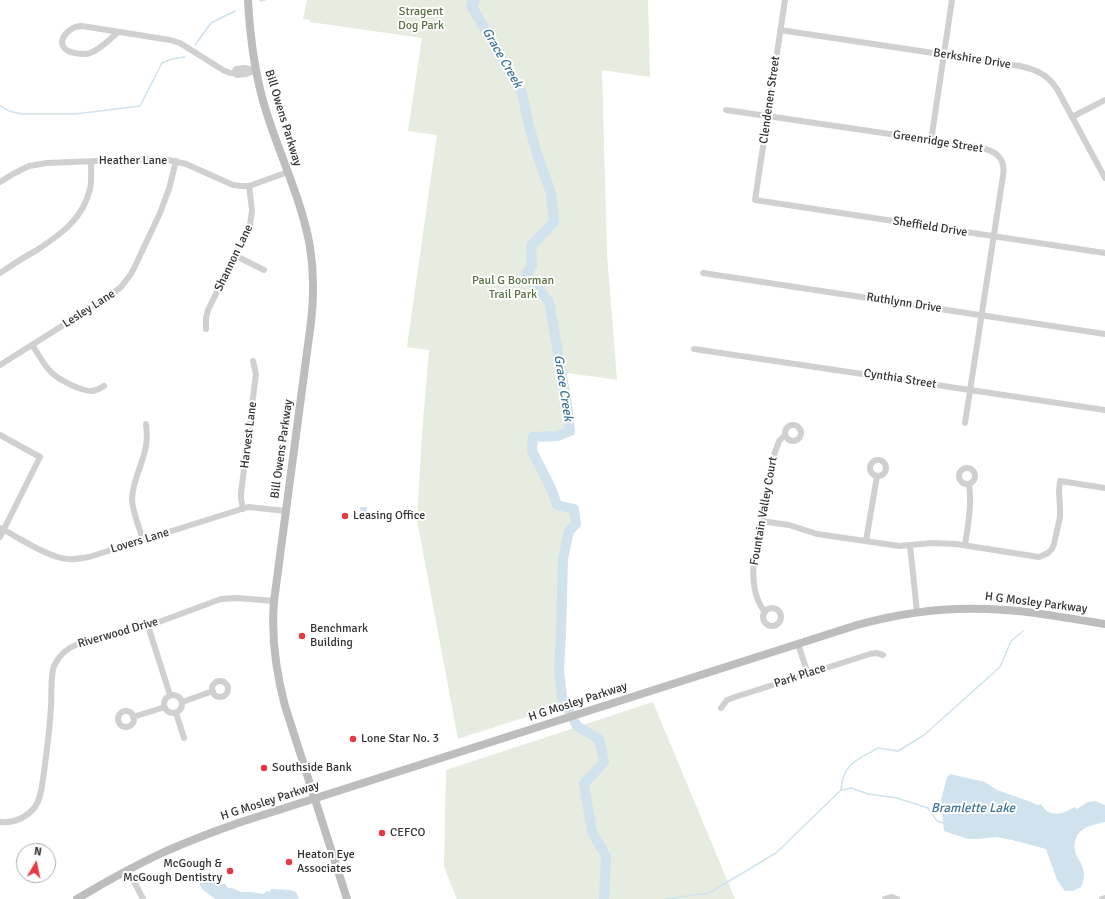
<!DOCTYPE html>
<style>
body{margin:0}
#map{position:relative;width:1105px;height:899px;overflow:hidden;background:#fff;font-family:Signika,sans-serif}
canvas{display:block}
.north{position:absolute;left:16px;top:843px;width:40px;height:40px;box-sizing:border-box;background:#fff;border:1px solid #adadad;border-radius:50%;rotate:9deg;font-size:11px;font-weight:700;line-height:16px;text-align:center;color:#333}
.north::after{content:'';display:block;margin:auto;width:14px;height:18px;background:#e63946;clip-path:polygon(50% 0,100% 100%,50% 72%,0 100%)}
</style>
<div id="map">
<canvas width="1105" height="899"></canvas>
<div class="north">N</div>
</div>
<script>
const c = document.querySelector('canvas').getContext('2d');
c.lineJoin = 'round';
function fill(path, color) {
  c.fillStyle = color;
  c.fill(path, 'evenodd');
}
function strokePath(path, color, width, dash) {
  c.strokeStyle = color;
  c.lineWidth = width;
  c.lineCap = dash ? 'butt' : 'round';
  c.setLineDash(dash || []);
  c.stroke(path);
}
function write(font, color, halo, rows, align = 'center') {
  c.font = font + ' Signika,sans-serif';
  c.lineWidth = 4;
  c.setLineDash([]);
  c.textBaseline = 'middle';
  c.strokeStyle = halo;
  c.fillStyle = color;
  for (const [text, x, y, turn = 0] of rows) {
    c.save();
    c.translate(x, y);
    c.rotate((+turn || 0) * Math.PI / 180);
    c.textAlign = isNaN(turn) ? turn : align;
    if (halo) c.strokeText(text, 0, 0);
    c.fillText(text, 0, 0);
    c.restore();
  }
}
fill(new Path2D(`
 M 307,0 L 648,0 L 650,77 L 602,70 L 607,255 L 617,380 L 561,372 L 567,404 L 570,431 L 558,436 L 533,437 L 532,451 L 551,488 L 557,505 L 574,509 L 576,524 C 574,527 570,529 568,533 C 559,561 562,593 561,622 C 561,649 554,680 566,704 L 458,739 L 417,520 L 422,433 L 429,350 L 407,347 L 437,135 L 408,131 L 422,38 L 310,22 L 310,20 L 303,19 Z
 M 653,702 L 735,899 L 457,899 L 444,867 L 446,770 Z`), '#e6ecdf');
fill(new Path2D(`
 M 360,507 L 367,507 L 367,520 L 361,520 Z
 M 950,774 L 985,782 L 997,790 L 1031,802 L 1037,805 L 1041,804 C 1049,818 1062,815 1074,807 L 1077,809 L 1088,802 L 1095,801 L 1105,805 L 1105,822 C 1100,822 1095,825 1090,826 C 1077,830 1072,841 1076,854 C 1079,861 1084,866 1084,874 C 1084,879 1083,883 1081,887 L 1073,891 L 1065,891 L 1057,880 L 1046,849 L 1012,840 L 996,837 L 978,839 L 968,839 L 944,831 L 941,800 L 947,777 Z
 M 206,880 L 219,885 L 225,884 L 228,888 L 232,888 L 241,892 L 252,892 L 263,894 L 267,891 L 270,892 L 271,889 L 290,890 L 296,892 L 299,899 L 215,899 L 202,889 L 200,885 L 200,882 Z`), '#cfe2ee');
strokePath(new Path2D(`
 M 260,1 L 265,0
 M 195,45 L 211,23 L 235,11
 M 0,106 L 9,111 L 22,114 L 75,114 L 140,106 L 162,63 L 172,59 L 185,57
 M 842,790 L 851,788 L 868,794 L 897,798 L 928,808 L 937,821 L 943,823
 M 665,899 L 709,893 L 776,853 L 841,790 C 843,763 857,760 878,748 L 898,751 L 923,736 L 1000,667 L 1011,641 L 1023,631`), '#cfe2ee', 1.5);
strokePath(new Path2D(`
 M 475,0 L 471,5 L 522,93 L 528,122 L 537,154 L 551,193 L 554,222 L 531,246 L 532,266 L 526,274 L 549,302 L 567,404 L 570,431 L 558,436 L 533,437 L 532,451 L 551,488 L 557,505 L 574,509 L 576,524 L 569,531 L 563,559 L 561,634 L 559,671 L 562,697 L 577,726 L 599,739 L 604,762 L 584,784 L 592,832 L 606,856 L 604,899`), '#cfe2ee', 10);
strokePath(new Path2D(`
 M 785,0 L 755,200 L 1105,253
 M 780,30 L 1020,66 C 1037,70 1047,74 1057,89 L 1105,178
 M 118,32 C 110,39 101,49 90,53 C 85,55 80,54 75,53 C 51,49 65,26 82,26 L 170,40 L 180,43 L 223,70 L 230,73 L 234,73
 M 245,68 L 256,70 L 246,74 L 237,75 L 234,73 L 236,69 Z
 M 726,110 L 979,147 C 996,151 1006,158 1003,176 L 965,423
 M 1072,117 L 1105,100
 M 931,141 L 952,0
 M 0,182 L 13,174 L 29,166 L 47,163 L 146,159 L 168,160 L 186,164 L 233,185 L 242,186 L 249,186 L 288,172
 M 236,256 L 264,270
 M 0,273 C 12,265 24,257 37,250 C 61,234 83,219 90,189 C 92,180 91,170 91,161
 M 703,273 L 1105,334
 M 206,329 L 206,318 L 208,310 L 250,225 L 252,210 L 249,186
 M 32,345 C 38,353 43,364 50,371 C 57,379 82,392 93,391 C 97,390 101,388 104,386
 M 694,349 L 1105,410
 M 0,365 L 108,297 L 121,287 L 131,274 L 136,264 L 160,213 L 169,189 L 176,161
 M785 433a8 8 0 1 1 16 0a8 8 0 1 1-16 0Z
 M 0,435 L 40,457 L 0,537
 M870 468a8 8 0 1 1 16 0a8 8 0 1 1-16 0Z
 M959 476a8 8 0 1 1 16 0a8 8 0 1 1-16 0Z
 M 243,509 L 241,499 L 241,493 L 256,374 L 253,361
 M 761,521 L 789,525 L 817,534 L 899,546 L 932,543 L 956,544 L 1039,557 L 1048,553 L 1052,549 L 1054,544 L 1060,517 L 1060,508 L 1059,492 L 1060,481 L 1105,488
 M 0,528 C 18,537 47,557 67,559 C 74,560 82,558 89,557 L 248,507 L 286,511
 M 143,540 C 139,527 133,513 132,500 C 132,481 143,464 146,446 C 147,439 147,431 146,424
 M 866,541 L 877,476
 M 910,545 L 917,612
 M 965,545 C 968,525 972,505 969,484
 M763 617a9 9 0 1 1 18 0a9 9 0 1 1-18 0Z
 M 765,612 C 754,599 752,579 754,562 L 771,464 L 779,441 L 785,435
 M 148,626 L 170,695
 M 798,644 L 808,674
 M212 689a8 8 0 1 1 16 0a8 8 0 1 1-16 0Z
 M164 704a9 9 0 1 1 18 0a9 9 0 1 1-18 0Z
 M 182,702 L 213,691
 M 721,708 L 727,700 L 735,697 L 870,654 L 876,653 L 883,655
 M118 719a8 8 0 1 1 16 0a8 8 0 1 1-16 0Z
 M 176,713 L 184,738
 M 133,717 L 165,707
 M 0,822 C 14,823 26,818 35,807 C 42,797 42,783 44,772 C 47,750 50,727 51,705 C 52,692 50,678 54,666 C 59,655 67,648 78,644 L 148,626 L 221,599 L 237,598 L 274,601
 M 128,870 L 143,899
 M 885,899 L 892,897 L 897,899
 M 1102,899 L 1105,898`), '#d0d0d0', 6);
strokePath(new Path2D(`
 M 248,0 C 250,38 255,77 267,114 C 281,158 302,201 310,247 C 314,272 314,297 311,322 L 274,601 C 271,637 276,672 285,706 L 347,899
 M 77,899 C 105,882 134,866 164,852 C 189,841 215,831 241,822 L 857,625 C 900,613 943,607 987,609 C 1027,610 1066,618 1105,624`), '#bdbdbd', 8);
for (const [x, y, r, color] of [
 [345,516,4,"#e63946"],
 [302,636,4,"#e63946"],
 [353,739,4,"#e63946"],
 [264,768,4,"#e63946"],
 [382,833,4,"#e63946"],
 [289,862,4,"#e63946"],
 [230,871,4,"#e63946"]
]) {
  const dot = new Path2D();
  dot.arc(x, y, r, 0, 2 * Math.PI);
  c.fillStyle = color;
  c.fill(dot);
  strokePath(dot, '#fff', 1.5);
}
write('12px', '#56703f', '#fff', [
 ["Stragent",421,12],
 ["Dog Park",421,26],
 ["Paul G Boorman",513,281],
 ["Trail Park",513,295]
]);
write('12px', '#333', '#fff', [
 ["Berkshire Drive",972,59,9],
 ["Clendenen Street",770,100,-82],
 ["Bill Owens Parkway",283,118,73],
 ["Greenridge Street",938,142,9],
 ["Heather Lane",133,161],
 ["Sheffield Drive",930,227,9],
 ["Shannon Lane",234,258,-64],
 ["Ruthlynn Drive",904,303,9],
 ["Lesley Lane",89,309,-33],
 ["Cynthia Street",900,379,9],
 ["Harvest Lane",249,435,-83],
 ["Bill Owens Parkway",282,449,-82],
 ["Fountain Valley Court",764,511,-80],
 ["Lovers Lane",140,541,-17],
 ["H G Mosley Parkway",1036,603,7],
 ["Riverwood Drive",118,633,-16],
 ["Park Place",800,676,-18],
 ["H G Mosley Parkway",578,702,-18],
 ["H G Mosley Parkway",270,801,-18]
]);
write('12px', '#333', '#fff', [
 ["Leasing Office",353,516],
 ["Benchmark",310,629],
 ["Building",310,643],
 ["Lone Star No. 3",361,739],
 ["Southside Bank",272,768],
 ["CEFCO",390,833],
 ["Heaton Eye",297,855],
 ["Associates",297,869],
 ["McGough &",222,864,"right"],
 ["McGough Dentistry",222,878,"right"]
], 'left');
write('italic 13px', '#3f7597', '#fff', [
 ["Grace Creek",502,58,60],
 ["Grace Creek",563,388,81],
 ["Bramlette Lake",973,809]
]);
</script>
